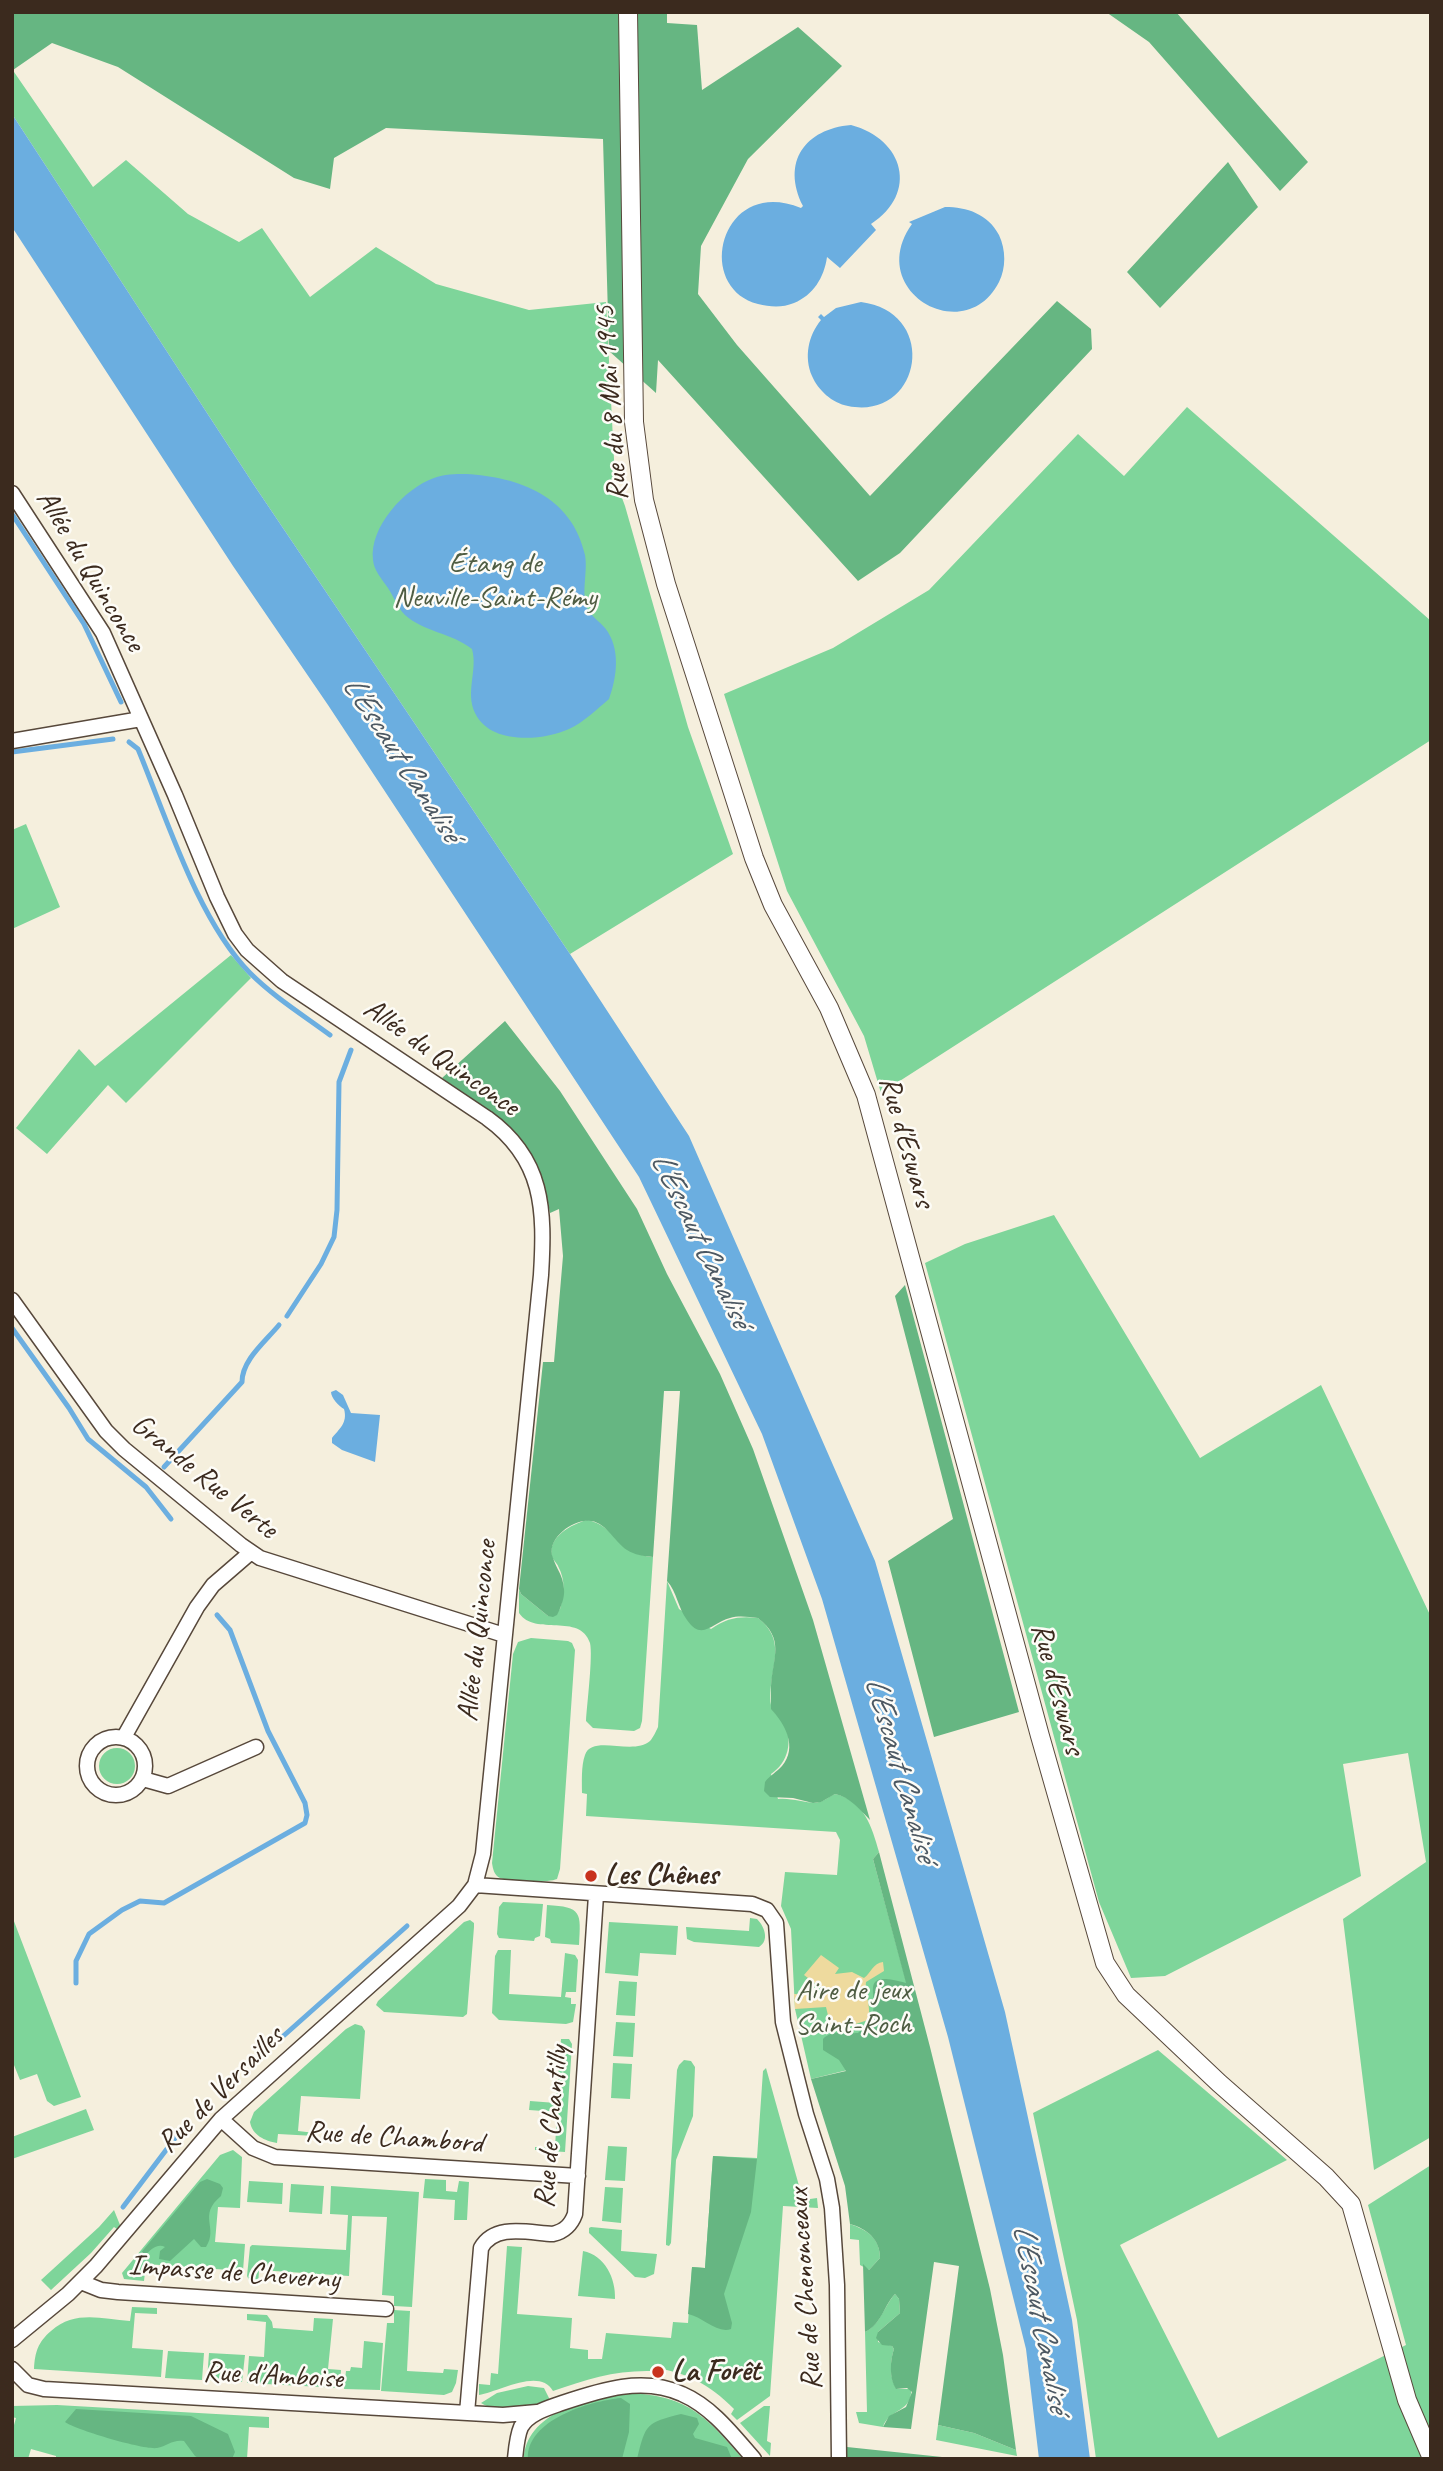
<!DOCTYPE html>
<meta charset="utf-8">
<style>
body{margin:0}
#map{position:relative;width:1443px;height:2471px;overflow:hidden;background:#f5efdd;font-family:Caveat,sans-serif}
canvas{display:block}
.frame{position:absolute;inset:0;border:14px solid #3b2a1e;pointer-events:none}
</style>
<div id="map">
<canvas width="1443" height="2471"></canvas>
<div class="frame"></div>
</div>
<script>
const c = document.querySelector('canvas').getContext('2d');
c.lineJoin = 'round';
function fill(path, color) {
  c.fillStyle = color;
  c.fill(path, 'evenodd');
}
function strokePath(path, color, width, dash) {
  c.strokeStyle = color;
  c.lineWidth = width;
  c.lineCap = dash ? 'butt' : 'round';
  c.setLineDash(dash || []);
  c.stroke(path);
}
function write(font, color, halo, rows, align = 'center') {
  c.font = font + ' Caveat,sans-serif';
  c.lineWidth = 5;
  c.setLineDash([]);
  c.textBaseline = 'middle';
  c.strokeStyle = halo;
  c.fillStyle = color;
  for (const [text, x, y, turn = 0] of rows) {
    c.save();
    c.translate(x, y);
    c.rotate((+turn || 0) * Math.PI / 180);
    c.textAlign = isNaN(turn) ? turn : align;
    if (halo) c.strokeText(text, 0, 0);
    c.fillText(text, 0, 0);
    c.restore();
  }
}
fill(new Path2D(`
 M 12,69 L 93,187 L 126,160 L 188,214 L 239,242 L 262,228 L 310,297 L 376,247 L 436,284 L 529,310 L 606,302 L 615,479 L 625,506 L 688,727 L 733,854 L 570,954 L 254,485 L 12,114 Z
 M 1187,407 L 1431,621 L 1431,740 L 881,1093 L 864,1036 L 787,891 L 724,694 L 833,648 L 929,590 L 1078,434 L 1124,476 Z
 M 26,824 L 60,907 L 12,929 L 12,830 Z
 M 231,955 L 251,978 L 126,1103 L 108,1085 L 47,1154 L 16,1128 L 79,1049 L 95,1066 Z
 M 1054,1215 L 1200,1458 L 1321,1385 L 1431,1617 L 1431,2137 L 1374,2170 L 1343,1919 L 1426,1862 L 1408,1753 L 1343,1764 L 1361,1876 L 1165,1976 L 1131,1978 L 1099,1902 L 925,1263 L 965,1244 Z
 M 587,1520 C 616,1525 616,1554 653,1557 L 642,1721 L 640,1728 L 634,1731 L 593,1728 L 586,1721 C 587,1704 593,1656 590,1643 C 580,1612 535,1637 519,1613 L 519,1589 L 521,1594 L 548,1616 L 560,1609 C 564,1594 566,1581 558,1566 C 558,1565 552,1558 552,1557 C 547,1537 572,1524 587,1520 Z
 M 667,1581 L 679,1609 L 711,1629 C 727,1618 739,1616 758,1618 C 790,1643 767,1671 771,1705 C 772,1712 779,1716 783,1722 C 794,1740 788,1763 771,1774 L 778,1799 C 791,1797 812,1805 819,1802 C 825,1801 829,1796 835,1794 C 864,1800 872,1827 879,1852 L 873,1859 L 925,2051 L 811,2079 L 795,2009 L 791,1929 L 781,1906 L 785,1872 L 837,1875 L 840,1840 L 836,1832 L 586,1816 L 587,1794 L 582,1793 C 582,1782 581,1766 585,1755 C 592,1734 633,1756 650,1741 C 653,1738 656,1731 658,1727 Z
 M 531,1638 L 568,1641 L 572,1643 L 575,1650 L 560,1869 L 557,1879 C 548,1883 509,1882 500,1878 C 494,1875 493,1869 492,1863 L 513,1654 L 518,1642 Z
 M99 1766a18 18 0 1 1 36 0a18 18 0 1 1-36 0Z
 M 503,1902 L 543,1904 L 540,1936 L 535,1938 L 534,1941 L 499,1938 L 497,1934 L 499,1907 Z
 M 547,1905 C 582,1907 581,1912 579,1945 L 551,1943 L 550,1939 L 545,1937 Z
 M 12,1916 L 81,2097 L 54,2106 L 47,2101 L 37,2074 L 20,2080 L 12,2060 Z
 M 750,1918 L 757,1919 C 764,1926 770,1940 759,1947 L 694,1942 L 687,1939 L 686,1927 L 749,1931 Z
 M 470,1920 L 474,1923 L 474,1927 L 467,2014 L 463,2017 L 384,2012 L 376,2005 L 378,2001 L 464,1922 Z
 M 609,1922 L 678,1926 L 676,1955 L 640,1953 L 638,1976 L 605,1973 Z
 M 498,1950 L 511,1950 L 509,1994 L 561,1997 L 565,1953 L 575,1955 L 578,1960 L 576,1992 L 566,1992 L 565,1997 L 571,1998 L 571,2004 L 576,2004 L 573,2022 L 566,2024 L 499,2020 L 492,2013 L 495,1956 Z
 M 619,1981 L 637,1982 L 635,2016 L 616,2015 Z
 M 616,2022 L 635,2023 L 633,2057 L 613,2056 Z
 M 355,2024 L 362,2026 L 365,2031 L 360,2099 L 301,2096 L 298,2131 L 315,2133 L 315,2136 L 278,2134 L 277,2143 C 265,2141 252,2135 250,2122 L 254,2112 L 346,2029 Z
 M 561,2039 L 569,2039 L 572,2044 L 565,2152 L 535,2150 L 535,2147 L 555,2148 L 557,2112 L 529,2110 L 530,2101 L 556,2103 Z
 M 1158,2050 L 1287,2160 L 1120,2245 L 1218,2438 L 1406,2345 L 1368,2205 L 1431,2165 L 1431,2459 L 1096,2459 L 1077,2320 L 1033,2113 Z
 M 684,2060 L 691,2061 L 695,2067 L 693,2116 L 676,2160 L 671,2243 L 669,2246 L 666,2245 L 666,2241 L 677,2070 L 679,2065 Z
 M 613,2063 L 632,2064 L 630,2099 L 611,2098 Z
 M 766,2068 L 803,2200 L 817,2198 L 818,2208 L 783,2206 L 770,2396 L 737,2420 L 731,2414 L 734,2409 C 708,2383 689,2374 653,2367 L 652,2371 C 616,2370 587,2379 553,2391 C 540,2367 498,2392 479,2395 L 479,2384 L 490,2385 L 491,2373 L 498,2374 L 507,2246 L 522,2247 L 517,2314 L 572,2318 L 570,2348 L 588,2350 L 588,2359 L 602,2359 L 606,2333 L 671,2338 L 673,2322 L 688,2323 L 692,2267 L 705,2268 L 713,2156 L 757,2158 L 763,2071 Z
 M 86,2109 L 94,2130 L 12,2159 L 12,2137 Z
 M 608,2146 L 627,2147 L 625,2181 L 605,2180 Z
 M 233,2150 L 242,2157 L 240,2208 L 218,2207 L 215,2242 L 245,2244 L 243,2271 L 146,2264 L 144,2281 L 124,2279 L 122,2273 L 220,2155 Z
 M 425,2179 L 446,2180 L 446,2191 L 457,2192 L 459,2181 L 469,2182 L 467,2220 L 454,2220 L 455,2200 L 423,2198 Z
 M 249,2181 L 283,2183 L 282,2204 L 247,2202 Z
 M 291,2184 L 324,2186 L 322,2214 L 289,2212 Z
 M 331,2186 L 419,2192 L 412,2307 L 394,2306 L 394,2296 L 382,2295 L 387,2217 L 352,2216 L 349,2276 L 259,2270 L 258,2286 L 252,2286 L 247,2276 L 250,2247 L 252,2245 L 346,2250 L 348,2215 L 330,2214 Z
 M 605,2187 L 623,2188 L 621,2223 L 602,2221 Z
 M 114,2210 L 120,2225 L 117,2229 L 114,2227 L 91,2253 L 51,2290 L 41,2280 L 99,2227 Z
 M 850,2224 C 867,2230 880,2238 880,2258 L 869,2270 L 860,2265 L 859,2240 L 850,2239 Z
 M 591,2227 L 622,2230 L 621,2251 L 657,2254 L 654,2274 L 645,2278 L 635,2277 L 589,2233 L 589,2228 Z
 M 583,2251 C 605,2255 616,2279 615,2299 L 578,2296 Z
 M 895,2294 L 899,2299 L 900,2313 L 878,2332 L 878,2342 L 892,2346 L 894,2349 C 890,2361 889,2379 897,2389 L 911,2389 C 913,2412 888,2409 883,2427 L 859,2423 L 856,2412 L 867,2412 L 865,2332 C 881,2324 884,2306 895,2294 Z
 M 132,2307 L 157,2308 L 157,2314 L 135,2313 L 132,2348 L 163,2350 L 161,2377 L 34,2369 C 35,2352 38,2342 51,2331 C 75,2310 101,2319 130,2321 Z
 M 394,2310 L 410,2311 L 407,2371 L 443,2373 L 444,2369 L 458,2370 L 456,2383 L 452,2392 L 444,2395 L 381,2391 L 387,2323 L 394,2323 Z
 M 247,2314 L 267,2315 L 272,2322 L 273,2328 L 313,2331 L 314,2318 L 333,2319 L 328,2369 L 341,2370 L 340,2388 L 247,2383 L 249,2356 L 264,2357 L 266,2322 L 247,2320 Z
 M 364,2341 L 383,2343 L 380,2390 L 344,2389 L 346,2371 L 350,2371 L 351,2367 L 362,2368 Z
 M 168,2351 L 204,2353 L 202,2380 L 165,2378 Z
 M 209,2353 L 245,2355 L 242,2382 L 207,2380 Z
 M 528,2386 L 544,2388 L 550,2400 C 530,2406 500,2415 481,2403 L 497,2393 Z
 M 623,2393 C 686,2394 704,2414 743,2459 L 524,2459 C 525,2414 586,2398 623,2393 Z
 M 57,2405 L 269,2417 L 269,2428 L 249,2427 L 247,2459 L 56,2459 L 56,2456 L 31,2449 L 28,2459 L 12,2459 L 12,2432 L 16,2418 L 12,2417 L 12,2406 Z
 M 764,2406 L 770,2406 L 767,2441 L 771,2443 L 770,2456 L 740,2423 Z
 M 938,2425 L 974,2433 L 1016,2450 L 1017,2456 L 936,2440 Z`), '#7ed59a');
fill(new Path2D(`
 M 12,12 L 667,12 L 667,23 L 697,25 L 702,90 L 798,27 L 842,66 L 748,159 L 701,246 L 698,294 L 737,345 L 870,496 L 1057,301 L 1091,329 L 1092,349 L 900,553 L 858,581 L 658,360 L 656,393 L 609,351 L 603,139 L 386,128 L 334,158 L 330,189 L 294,178 L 118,67 L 52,43 L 13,70 Z
 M 1106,12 L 1176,12 L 1308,162 L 1280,191 L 1149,42 Z
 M 1228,162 L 1258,207 L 1160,308 L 1127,272 Z
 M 505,1021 L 560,1091 L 637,1209 L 667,1274 L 720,1374 L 753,1449 L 813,1620 L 870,1820 C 859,1809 850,1797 835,1794 L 821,1802 L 813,1803 L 793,1798 L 770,1797 L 764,1791 L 765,1782 C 770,1775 777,1772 782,1766 C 798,1747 785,1724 771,1709 C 771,1701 771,1693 771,1686 C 773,1657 785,1639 758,1618 C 749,1617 739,1615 730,1618 C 713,1622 702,1642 687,1620 C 678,1608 677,1592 667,1581 L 680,1391 L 664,1391 L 653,1557 C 643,1556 635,1555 627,1550 C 612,1540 605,1518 584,1521 C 568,1523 546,1541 553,1558 C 557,1570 563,1575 564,1589 C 565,1597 561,1607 557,1615 L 553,1617 L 548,1616 L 521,1594 L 519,1589 L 543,1362 L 554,1362 L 563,1256 L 559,1209 L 550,1213 C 537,1128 500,1126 442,1078 Z
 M 905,1285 L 1019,1712 L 934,1737 L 888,1561 L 953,1519 L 895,1296 Z
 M 879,1852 L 930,2047 L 990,2289 L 1003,2355 L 1016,2450 L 974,2433 L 938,2425 L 959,2266 L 934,2262 L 911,2429 L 883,2427 L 889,2416 L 906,2407 L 912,2392 L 907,2388 L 896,2389 C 889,2379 890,2360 894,2349 L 892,2346 L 882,2345 L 876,2338 L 878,2332 L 900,2313 L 899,2299 L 895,2294 C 884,2305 882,2324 865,2332 L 863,2264 L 869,2270 L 880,2258 C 880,2239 867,2229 850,2224 L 845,2186 L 811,2079 L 846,2071 L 839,2060 L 823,2050 L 823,2039 C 833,2029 845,2034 858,2033 C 862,2029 868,2025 870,2021 C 883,1998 853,1968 906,1983 L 873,1859 Z
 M 713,2156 L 757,2159 L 751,2212 L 724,2294 L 732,2323 L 731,2329 C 717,2334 703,2317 688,2314 L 692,2267 L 705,2268 Z
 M 207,2179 L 220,2184 L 223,2188 L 221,2196 C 197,2216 219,2227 206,2247 L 201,2247 L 194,2239 L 170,2261 L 159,2259 L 160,2251 L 165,2247 C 157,2243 150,2250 145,2256 L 139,2255 L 200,2182 Z
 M 621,2398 L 630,2404 L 629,2432 L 622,2459 L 528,2459 C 526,2420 590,2401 621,2398 Z
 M 76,2409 L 191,2416 L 228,2434 L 235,2452 L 232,2459 L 200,2459 L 195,2456 L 184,2441 C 173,2439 167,2446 157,2448 C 144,2450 76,2430 65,2422 Z
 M 681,2414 L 697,2418 L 699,2424 L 693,2434 L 695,2438 L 727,2447 L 732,2459 L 637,2459 C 646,2423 646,2423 681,2414 Z
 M 847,2447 L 961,2459 L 846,2459 Z`), '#66b682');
fill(new Path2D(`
 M 821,1955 L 839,1968 L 835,1974 L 852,1972 L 864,1978 C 871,1973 873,1963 883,1962 L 884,1971 L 866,1982 C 864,1994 872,2006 868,2020 L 837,2030 L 831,2028 L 826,2007 L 795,2009 L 794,1994 L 825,1995 L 826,1988 L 820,1987 L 804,1975 Z`), '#eeda9e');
fill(new Path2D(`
 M 12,114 L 254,485 L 570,954 L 689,1136 L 875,1561 L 1005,2012 L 1072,2320 L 1090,2459 L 1039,2459 L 1026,2349 L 948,2037 L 822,1599 L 762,1434 L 639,1177 L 328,705 L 233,566 L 12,227 Z
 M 851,125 C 904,139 919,193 871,224 L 876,230 L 840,268 L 827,257 C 824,278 813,295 794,303 C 782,308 770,307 758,304 C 693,287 721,175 801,208 L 803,206 C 781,162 805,129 851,125 Z
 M 945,207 C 967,207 988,214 999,235 C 1006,250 1006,268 999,282 C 965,349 864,291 912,224 L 909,222 Z
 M 861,302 C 940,312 922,421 848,406 C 832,403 818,390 812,376 C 804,357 808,336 821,320 L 818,317 L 821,314 L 824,317 L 836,308 Z
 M 466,474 C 519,477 572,496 585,555 C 588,572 581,592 587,608 C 591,616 599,621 605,628 C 621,648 617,677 609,699 C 596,710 584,722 569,729 C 543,741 490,745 475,713 C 465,692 478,670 472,649 C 452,633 424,632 405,615 C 397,607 394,597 388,588 C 382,579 374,571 373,560 C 369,527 405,488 434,478 C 444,474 455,474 466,474 Z
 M 336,1390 L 343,1395 L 351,1413 L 380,1415 L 375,1462 L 342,1450 L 332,1443 L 332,1438 C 339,1429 348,1423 344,1409 C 339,1406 331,1398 331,1392 Z`), '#6baee0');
strokePath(new Path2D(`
 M 12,514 L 84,624 L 121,702
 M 129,742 L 138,749 C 167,819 198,920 250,973 C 274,997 303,1015 330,1035
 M 12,752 L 113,739
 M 287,1316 L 321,1264 L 334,1237 L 337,1210 L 339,1082 L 351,1050
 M 12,1328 L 69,1408 L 88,1439 L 146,1487 L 171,1519
 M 164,1467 L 242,1382 C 242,1360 265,1342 279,1325
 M 76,1983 L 76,1961 L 89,1934 L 122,1910 L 140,1901 L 164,1903 L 305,1823 L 307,1815 L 305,1803 L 268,1731 L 230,1630 L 217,1615
 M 271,2047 L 407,1926
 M 123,2207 L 182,2129`), '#6baee0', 5);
const minor = new Path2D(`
 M 12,493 L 103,633 L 175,795 L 217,897 L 235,934 L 247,950 L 282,981 L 487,1118 C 544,1159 545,1210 541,1275 L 483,1854 L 475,1885 L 459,1906 L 221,2119 L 96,2266 L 68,2294 L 12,2340
 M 12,741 L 141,719
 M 12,1300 L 106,1431 L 124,1449 L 241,1545 L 260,1558 L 504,1635
 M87 1766a29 29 0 1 1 58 0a29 29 0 1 1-58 0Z
 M 124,1737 L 197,1607 L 213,1585 L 250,1553
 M 143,1779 L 168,1786 L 256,1747
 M 475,1885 L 752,1904 L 767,1910 L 776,1923 L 783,2022 L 806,2114 L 827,2179 L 832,2208 L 837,2285 L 839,2459
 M 221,2119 L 253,2148 L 275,2157 L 578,2176
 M 81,2282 L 101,2290 L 118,2292 L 386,2309
 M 12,2369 L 28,2385 L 44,2389 L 503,2415 L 537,2412
 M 467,2413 L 481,2248 C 495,2223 529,2233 553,2234 C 565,2231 571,2225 575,2214 L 596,1895
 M 515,2459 C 516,2449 517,2436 521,2427 C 529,2413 548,2408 562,2403 C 601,2390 643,2376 682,2394 C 712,2407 733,2435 754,2459`);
const tertiary = new Path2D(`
 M 628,12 L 634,422 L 644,500 L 666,584 L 754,858 L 773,905 L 829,1008 L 866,1095 L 1040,1736 L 1105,1963 L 1126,1995 L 1219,2083 L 1326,2177 L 1351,2204 L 1407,2400 L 1431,2456`);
strokePath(minor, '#57483b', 17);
strokePath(tertiary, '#57483b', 20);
strokePath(minor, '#fff', 14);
strokePath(tertiary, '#fff', 18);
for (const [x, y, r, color] of [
 [591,1876,7,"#c8321e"],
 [658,2372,7,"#c8321e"]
]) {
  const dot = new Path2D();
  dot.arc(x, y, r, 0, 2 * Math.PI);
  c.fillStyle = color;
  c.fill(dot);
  strokePath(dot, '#fdfcf7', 2.5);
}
write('30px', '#3b2a1e', '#fdfcf7', [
 ["Rue du 8 Mai 1945",612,403,-94],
 ["Allée du Quinconce",90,571,59],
 ["Allée du Quinconce",441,1058,35],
 ["Rue d'Eswars",906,1142,74],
 ["Grande Rue Verte",204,1477,39],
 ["Allée du Quinconce",478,1631,-84],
 ["Rue d'Eswars",1057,1689,75],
 ["Rue de Versailles",221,2090,-45],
 ["Rue de Chantilly",552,2127,-85],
 ["Rue de Chambord",394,2138,4],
 ["Impasse de Cheverny",234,2273,4],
 ["Rue de Chenonceaux",806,2289,-94],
 ["Rue d'Amboise",273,2376,3]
]);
write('30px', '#4f5d43', '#fdfcf7', [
 ["Étang de",495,564],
 ["Neuville-Saint-Rémy",495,598],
 ["Aire de jeux",853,1991],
 ["Saint-Roch",853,2025]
]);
write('bold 30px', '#3b2a1e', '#fdfcf7', [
 ["Les Chênes",605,1876],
 ["La Forêt",672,2372]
], 'left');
write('italic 32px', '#4c5862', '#fdfcf7', [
 ["L'Escaut Canalisé",401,759,57],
 ["L'Escaut Canalisé",700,1240,64],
 ["L'Escaut Canalisé",900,1769,74],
 ["L'Escaut Canalisé",1040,2318,79]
]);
</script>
